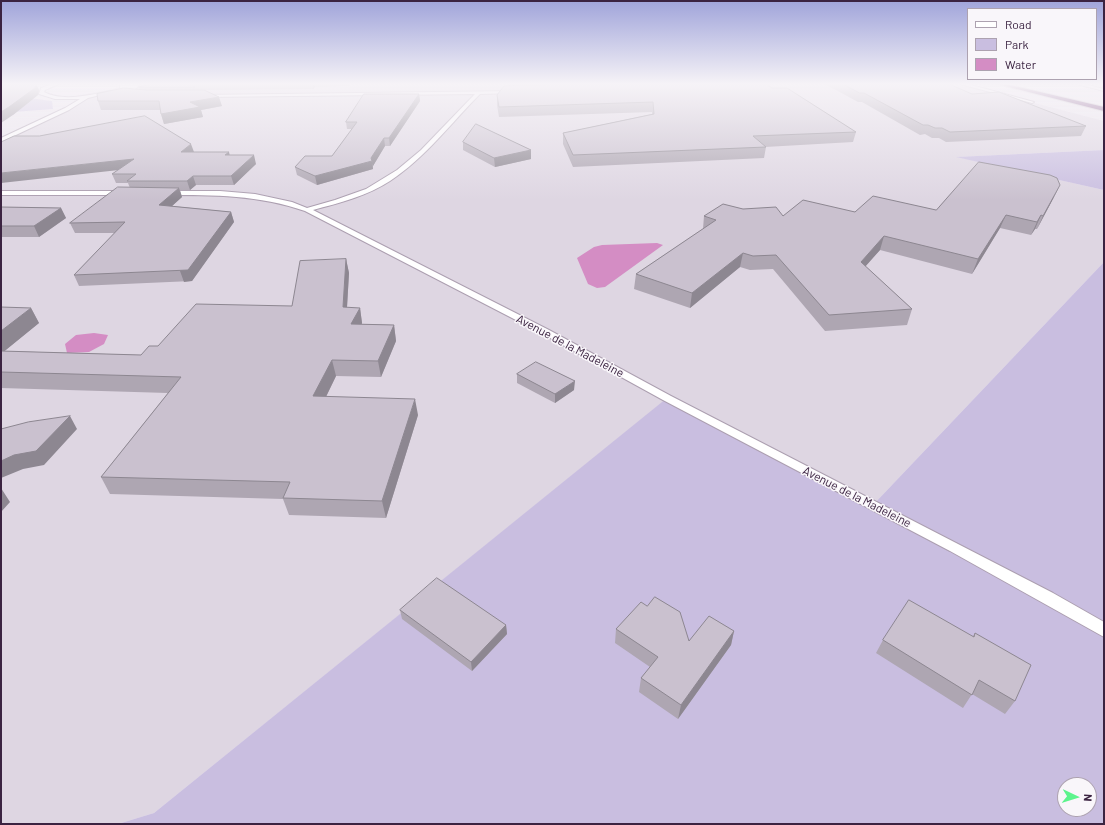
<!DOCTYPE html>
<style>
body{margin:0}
#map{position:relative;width:1105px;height:825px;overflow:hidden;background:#ebe5ee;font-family:Barlow,sans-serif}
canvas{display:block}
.frame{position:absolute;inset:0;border:2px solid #3b2341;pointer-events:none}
.legend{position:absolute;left:967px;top:8px;width:130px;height:72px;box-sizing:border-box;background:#f9f6fa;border:1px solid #ada2b0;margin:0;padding:5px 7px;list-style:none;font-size:12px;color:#3b2341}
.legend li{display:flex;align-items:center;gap:8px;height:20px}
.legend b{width:20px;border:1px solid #ada2b0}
.north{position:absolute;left:1057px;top:777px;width:40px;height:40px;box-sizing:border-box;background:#f9f6fa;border:1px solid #ada2b0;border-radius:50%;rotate:94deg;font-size:11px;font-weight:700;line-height:16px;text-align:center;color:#3b2341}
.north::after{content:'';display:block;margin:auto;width:14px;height:18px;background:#5df48d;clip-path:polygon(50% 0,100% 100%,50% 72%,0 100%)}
</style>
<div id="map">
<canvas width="1105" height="825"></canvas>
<div class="frame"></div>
<ul class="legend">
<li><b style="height:5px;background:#fff"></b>Road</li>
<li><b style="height:11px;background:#c9bee0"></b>Park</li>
<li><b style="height:11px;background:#d48dc4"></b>Water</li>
</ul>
<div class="north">N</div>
</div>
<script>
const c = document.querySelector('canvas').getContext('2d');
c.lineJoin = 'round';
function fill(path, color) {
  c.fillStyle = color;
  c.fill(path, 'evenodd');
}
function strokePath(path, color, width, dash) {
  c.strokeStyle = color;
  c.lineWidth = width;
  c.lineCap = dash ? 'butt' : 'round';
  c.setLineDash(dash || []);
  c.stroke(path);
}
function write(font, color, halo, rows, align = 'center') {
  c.font = font + ' Barlow,sans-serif';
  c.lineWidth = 3;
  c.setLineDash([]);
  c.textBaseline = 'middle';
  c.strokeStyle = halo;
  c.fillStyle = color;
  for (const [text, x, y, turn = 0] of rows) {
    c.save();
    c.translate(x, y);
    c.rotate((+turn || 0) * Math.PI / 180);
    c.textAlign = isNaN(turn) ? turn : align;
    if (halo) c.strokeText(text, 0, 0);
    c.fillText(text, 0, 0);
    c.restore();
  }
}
fill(new Path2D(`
 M 137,84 L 962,84 L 1104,121 L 1104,150 L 958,157 L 1104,190 L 1104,262 L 872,506 L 667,399 L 154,813 L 118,824 L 1,824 L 1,140 L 67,109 L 78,95 Z`), '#ded6e2');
fill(new Path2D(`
 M 22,97 L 52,101 L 53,109 L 1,113 Z
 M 1104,150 L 1104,190 L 956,157 Z
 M 1104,262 L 1104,824 L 118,824 L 154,813 L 667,398 L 872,506 ZM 1065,785 L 1089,785 L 1089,809 L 1065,809 Z`), '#c9bee0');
fill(new Path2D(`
 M 657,243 L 663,245 L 605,287 L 597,288 L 588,284 L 577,258 L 594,247 L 602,245 Z
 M 94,333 L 108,335 L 104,344 L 89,352 L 67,353 L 65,344 L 76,335 Z`), '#d48dc4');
const minor = new Path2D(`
 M 750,84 L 773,84 L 752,86 Z
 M 960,84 L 968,84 L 1034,102 L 1032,103 Z
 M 1076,84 L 1084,84 L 1104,89 L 1104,91 Z
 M 515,91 L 513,93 L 480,94 C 451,123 425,158 390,181 C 367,196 339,203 313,210 L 549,330 L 671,396 L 1053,593 L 1104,622 L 1104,637 L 950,551 L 663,400 L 543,334 L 305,211 C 259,195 214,195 167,195 L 164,193 L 167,191 L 220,191 L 255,194 L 292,202 L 307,208 L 335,200 L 366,189 L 397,170 L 421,150 L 475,94 L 202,97 L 200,95 Z
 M 1,191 L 124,191 L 127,193 L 124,195 L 1,195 Z`);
const tertiary = new Path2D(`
 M 52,84 L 59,84 L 45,90 L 44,92 C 63,102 90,95 110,91 L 112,92 L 88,98 L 69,110 L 1,142 L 1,138 L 65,108 L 80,99 L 55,99 L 39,94 L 41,88 Z`);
const secondary = new Path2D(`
 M 125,86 L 133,84`);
const motorway = new Path2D(`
 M 997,84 L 1006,84 L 1104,107 L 1104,111 Z`);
strokePath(minor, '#ac9fb0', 2);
strokePath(tertiary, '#ac9fb0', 2);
strokePath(secondary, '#ac9ab2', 13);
strokePath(motorway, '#c8c1ca', 2);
fill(minor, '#fff');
fill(tertiary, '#fff');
strokePath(secondary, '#fff', 11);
fill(motorway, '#662e6e');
fill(new Path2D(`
 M 1,84 L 51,84 L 45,85 L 37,85 L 39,90 L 38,95 L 13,115 Z
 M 152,84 L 350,84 L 350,86 L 315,87 L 313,89 L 205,90 L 222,106 L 201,110 L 203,117 L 164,124 L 161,114 L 160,110 L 101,110 L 98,101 L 140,90 L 139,87 Z
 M 510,84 L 766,84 L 772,88 L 856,132 L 853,142 L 765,147 L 766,147 L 764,158 L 573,167 L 563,144 L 563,133 L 652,114 L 652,112 L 499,117 L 497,105 L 497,95 L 510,86 Z
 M 825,84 L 949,84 L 972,94 L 1086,126 L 1081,136 L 946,142 L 939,138 L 932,138 L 925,134 L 920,135 L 862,102 L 858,102 Z
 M 419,94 L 420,101 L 390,146 L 385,146 L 373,166 L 373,169 L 317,185 L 297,175 L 295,167 L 332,156 L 352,129 L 347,129 L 346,122 Z
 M 3,141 L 194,152 L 229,152 L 229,155 L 256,164 L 234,185 L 196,185 L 190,190 L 180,190 L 182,197 L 172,206 L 231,212 L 234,222 L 192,281 L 79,286 L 74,275 L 115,233 L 75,233 L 70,223 L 130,188 L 128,183 L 116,183 L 112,174 L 118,170 Z
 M 463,142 L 531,150 L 531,159 L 495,167 L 463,150 Z
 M 1054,197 L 1037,229 L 1035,229 L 1031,235 L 1000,228 L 972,274 L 880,250 L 865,266 L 912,309 L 907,325 L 825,331 L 773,269 L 750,270 L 740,267 L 690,308 L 634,289 L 636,274 L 703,229 L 704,216 L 743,209 L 783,216 L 855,212 L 936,210 Z
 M 1,207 L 61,208 L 66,218 L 39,237 L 1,237 Z
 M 346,259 L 349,273 L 347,308 L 360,308 L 362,323 L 362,324 L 394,325 L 396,341 L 381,377 L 336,376 L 326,397 L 418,415 L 386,518 L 289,515 L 283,499 L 110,494 L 101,477 L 168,393 L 1,388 L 1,307 L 31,308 L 39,323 L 4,351 L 141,355 L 158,346 L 292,306 Z
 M 517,374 L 574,390 L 555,403 L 517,383 Z
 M 400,610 L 506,625 L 507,634 L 472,671 L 402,619 Z
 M 616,629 L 689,641 L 734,631 L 731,645 L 678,719 L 639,692 L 641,678 L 650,667 L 615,643 Z
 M 975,633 L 1015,701 L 1005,714 L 972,694 L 963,708 L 876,653 L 883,640 L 973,636 Z`), '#aea6b2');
fill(new Path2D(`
 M 36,84 L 39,90 L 38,95 L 13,115 L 1,123 L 1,112 Z
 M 312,84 L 315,84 L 315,87 L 313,89 Z
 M 419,94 L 420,101 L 390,146 L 389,138 Z
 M 219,97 L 222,106 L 201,110 L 203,117 L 164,124 L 161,114 L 190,102 Z
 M 384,138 L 385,146 L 373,166 L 371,158 Z
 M 191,144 L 194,152 L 181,152 Z
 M 531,150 L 531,159 L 495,167 L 494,158 Z
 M 229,152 L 231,161 L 225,155 Z
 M 254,155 L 256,164 L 234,185 L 231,176 Z
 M 134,159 L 137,168 L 1,183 L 1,173 Z
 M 372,161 L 373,169 L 317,185 L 315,176 Z
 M 193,176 L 196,185 L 190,190 L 187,181 Z
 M 1060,185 L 1054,197 L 1037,229 L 1043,216 Z
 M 179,188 L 182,197 L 162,215 L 159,205 Z
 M 61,208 L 66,218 L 39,237 L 34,226 Z
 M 231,212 L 234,222 L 192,281 L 184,282 L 180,271 Z
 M 1006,215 L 1000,228 L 972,274 L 978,259 Z
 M 1041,215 L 1035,229 L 1031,235 L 1037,222 Z
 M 884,236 L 880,250 L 857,276 L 861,262 Z
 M 743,253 L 740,267 L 690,308 L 692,293 Z
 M 346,259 L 349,273 L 346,323 L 343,307 Z
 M 31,308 L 39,323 L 1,354 L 1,331 Z
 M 360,308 L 362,323 L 354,340 L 351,324 Z
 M 394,325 L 396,341 L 381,377 L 378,361 Z
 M 332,360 L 336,376 L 318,413 L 313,396 Z
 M 575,381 L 574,390 L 555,403 L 555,394 Z
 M 415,399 L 418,415 L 386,518 L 382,501 Z
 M 70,416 L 77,429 L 44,465 L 23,469 L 1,478 L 1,461 Z
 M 1,488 L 10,502 L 1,512 Z
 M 506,625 L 507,634 L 472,671 L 471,662 Z
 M 734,631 L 731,645 L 678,719 L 681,705 Z`), '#8d8791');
const building = new Path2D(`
 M 1,84 L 36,84 L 35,88 L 9,107 L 1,112 Z
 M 152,84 L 188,84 L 195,87 L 139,87 Z
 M 566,84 L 766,84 L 772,88 L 787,88 L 856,132 L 753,136 L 766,147 L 573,155 L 563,133 L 654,114 L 653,102 L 499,107 L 497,95 L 504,86 Z
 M 843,84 L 949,84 L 972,94 L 999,92 L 1086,126 L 950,132 L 942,128 L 935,128 L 928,125 L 923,125 L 864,93 L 860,93 Z
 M 124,88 L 146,90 L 204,90 L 219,97 L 190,102 L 200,107 L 161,114 L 159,101 L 98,101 L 97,94 Z
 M 364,94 L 419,94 L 389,138 L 384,138 L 371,158 L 372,161 L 315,176 L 295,167 L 305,156 L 332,156 L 357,122 L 346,122 Z
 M 145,116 L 191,144 L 181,152 L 229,152 L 225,155 L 254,155 L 231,176 L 193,176 L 187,181 L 127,181 L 136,174 L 112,174 L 134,159 L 1,173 L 1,142 L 14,136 L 39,136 Z
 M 476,124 L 531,150 L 494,158 L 463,142 Z
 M 979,162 L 1050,175 L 1057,178 L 1060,185 L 1043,216 L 1041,215 L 1037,222 L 1006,215 L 978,259 L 884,236 L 861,262 L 912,309 L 829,315 L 776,255 L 753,256 L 743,253 L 692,293 L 636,274 L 716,220 L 704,216 L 723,204 L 743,209 L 776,207 L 783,216 L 803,200 L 855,212 L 873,196 L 936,210 Z
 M 118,187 L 179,188 L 159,205 L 231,212 L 188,270 L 74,275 L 125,222 L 70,223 Z
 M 1,207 L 61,208 L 34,226 L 1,226 Z
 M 346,259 L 343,307 L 360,308 L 351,324 L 394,325 L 378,361 L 332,360 L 313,396 L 415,399 L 382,501 L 283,498 L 290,482 L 101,477 L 181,377 L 1,372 L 1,351 L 141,355 L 149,346 L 158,346 L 196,304 L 292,306 L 300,261 Z
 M 1,307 L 31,308 L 1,331 Z
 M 536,362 L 575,381 L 555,394 L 517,374 Z
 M 70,416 L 36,451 L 14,455 L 1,461 L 1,429 L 28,422 Z
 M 437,578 L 506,625 L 471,662 L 400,610 Z
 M 655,597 L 680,612 L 689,641 L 709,616 L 734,631 L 681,705 L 641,678 L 658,657 L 616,629 L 641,602 L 647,606 Z
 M 909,600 L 974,637 L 975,633 L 1031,665 L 1015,701 L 979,680 L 972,695 L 883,640 Z`);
fill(building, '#cac1cf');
strokePath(building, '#8d8791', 1);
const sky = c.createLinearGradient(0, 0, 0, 200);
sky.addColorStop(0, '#a0a4da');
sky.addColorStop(0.42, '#f6f3f7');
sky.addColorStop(1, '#f6f3f700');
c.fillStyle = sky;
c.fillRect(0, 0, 1105, 200);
write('12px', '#3b2341', '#f9f6fa', [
 ["Avenue de la Madeleine",570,346,28],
 ["Avenue de la Madeleine",857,497,27]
]);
</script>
